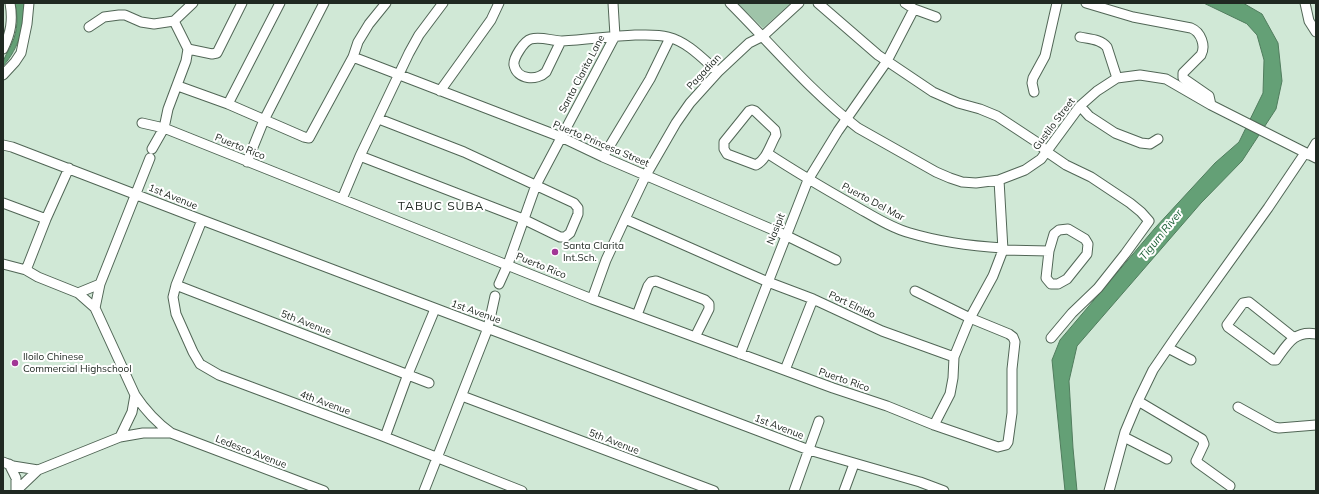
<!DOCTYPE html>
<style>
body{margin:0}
#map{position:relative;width:1319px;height:494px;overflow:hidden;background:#d0e8d6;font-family:Mulish,sans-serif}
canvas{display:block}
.frame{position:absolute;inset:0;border:4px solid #202922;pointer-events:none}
</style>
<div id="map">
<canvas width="1319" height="494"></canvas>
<div class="frame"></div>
</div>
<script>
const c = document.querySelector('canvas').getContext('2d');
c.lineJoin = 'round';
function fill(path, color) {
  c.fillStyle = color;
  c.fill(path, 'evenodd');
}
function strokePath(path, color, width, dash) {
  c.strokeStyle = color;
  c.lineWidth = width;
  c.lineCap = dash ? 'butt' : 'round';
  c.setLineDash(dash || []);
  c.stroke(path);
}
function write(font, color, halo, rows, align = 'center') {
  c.font = font + ' Mulish,sans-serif';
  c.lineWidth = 4;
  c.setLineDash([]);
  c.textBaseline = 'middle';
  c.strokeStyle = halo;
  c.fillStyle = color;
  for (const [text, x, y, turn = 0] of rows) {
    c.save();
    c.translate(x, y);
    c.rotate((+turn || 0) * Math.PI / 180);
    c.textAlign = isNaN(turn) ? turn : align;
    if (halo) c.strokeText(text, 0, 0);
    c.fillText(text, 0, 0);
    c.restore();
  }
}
fill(new Path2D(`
 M 737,3 L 791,3 L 763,28 Z`), '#9fc4a9');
const water = new Path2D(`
 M 15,3 L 27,3 C 23,27 20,47 3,66 C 3,57 9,51 12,43 C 18,31 18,16 15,3 Z
 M 1204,3 L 1243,3 L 1262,14 L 1278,43 L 1282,81 L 1276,109 L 1242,161 L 1201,203 L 1077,346 L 1069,381 L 1073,448 L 1077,491 L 1065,491 L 1052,360 L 1060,340 L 1155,228 L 1215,163 L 1239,142 L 1263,93 L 1264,60 L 1257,35 L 1247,24 Z`);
fill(water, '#64a076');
strokePath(water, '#507c5d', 1);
const minor = new Path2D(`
 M 730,3 C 772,45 811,92 858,128 L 936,172 L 950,178 L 962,182 L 976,183 L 999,180 L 1025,170 L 1041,159 L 1080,106 L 1097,91 L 1117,78 L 1140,75 L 1166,79 L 1211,105 L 1316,158
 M 818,3 L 878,55 L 933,92 L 958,103 L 980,109 L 997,116 L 1038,143 L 1047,152 L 1066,165 L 1091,177 L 1130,203 L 1141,212 L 1149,221 L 1125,254 L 1098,288 L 1072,313 L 1051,338
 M 1086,3 L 1133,17 L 1191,28 C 1201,32 1206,46 1201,55 L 1183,73 L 1183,78 L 1209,96 L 1211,105
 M 1305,3 L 1309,21 L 1316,32
 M 914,9 L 936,17
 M 89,27 L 104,17 L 119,15 L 125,15 L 141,22 L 154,24 L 174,21 L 193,3
 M 1080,37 C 1089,39 1101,39 1107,47 L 1117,78
 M 561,41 L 546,72 C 537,81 517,80 514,65 C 513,58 524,41 531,39 C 541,36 552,41 562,41 C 586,40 610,36 635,35 C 646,35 657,34 668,37 C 688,42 703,59 718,72
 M 3,49 C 11,33 13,20 10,3
 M 188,49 L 212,54 L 217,53 L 242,3
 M 353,57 L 561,137 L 603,157 L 785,235 L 836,260
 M 3,75 L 15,62 L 21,53 L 27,24 L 29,3
 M 178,86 L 228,104 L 304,137 L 309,138 L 353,57 L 358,42 L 369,24 L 386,3
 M 440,91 L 491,20 L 499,3
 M 1034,92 L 1032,83 L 1033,78 L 1045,56 L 1057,3
 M 228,104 L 280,3
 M 1080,106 L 1089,116 L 1115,133 L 1141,143 L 1150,144 L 1158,139
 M 752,110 L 755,111 L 775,130 L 776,135 C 770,145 767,159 756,165 L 727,154 L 724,149 L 724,142 L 749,111 Z
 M 142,123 L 164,128 L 592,299 L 833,388 L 887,406 L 934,425 L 998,447 L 1006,445 L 1008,442 L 1012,413 L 1012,369 L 1015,342 L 1013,337 L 1009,334 L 970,318 L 915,291
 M 3,145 L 12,147 L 202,220 L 809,450 L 920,482 L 944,491
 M 152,149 L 164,128 L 168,109 L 186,61 L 188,49 L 174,21
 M 767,153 C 796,172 825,189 855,206 C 873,216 891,228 910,233 C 940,242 971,246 1003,248
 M 1309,155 L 1316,143
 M 360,156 L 523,219 L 560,237 L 565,237 L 570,233 L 578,214 L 578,208 L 574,203 L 464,152 L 379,119
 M 603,157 L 650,79 L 670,38
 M 247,162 L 264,120 L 324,3
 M 342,199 L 360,156 L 409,53 L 419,35 L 443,3
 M 3,203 L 46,219
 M 625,219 L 768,282 L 813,299
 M 202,220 L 176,285 L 173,297 L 176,314 L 193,352 L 200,364 L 219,375 L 385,437 L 522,491
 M 1003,250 L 1049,251 L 1054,234 L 1059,230 L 1068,229 L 1085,239 L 1088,244 L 1087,254 L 1067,279 L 1058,284 L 1051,284 L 1046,278 L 1049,251
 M 3,264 L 26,270 L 38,277 L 78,293 L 95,308 L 135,395 C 145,410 156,422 171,433 L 324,491
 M 26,270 L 46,219 L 69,168
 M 499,284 L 508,264 L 536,185 L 615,36 L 613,3
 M 176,285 L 429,383
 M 78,293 L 100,284
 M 592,299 L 606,260 L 625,219 L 646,175 L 676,123 L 690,103 L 718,72 L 749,43 L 763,36 L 799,3
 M 95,308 L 100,284 L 150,158
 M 637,315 L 648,286 L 651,282 L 656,281 L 705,300 L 709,304 L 709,309 L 695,337
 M 1293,337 L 1249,302 L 1243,303 L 1227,325 L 1228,327 L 1273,360 L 1276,360 C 1287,345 1294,330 1316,334
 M 1168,348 L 1191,360
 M 740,354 L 808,180 L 838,131 L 887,61 L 914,9 L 905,3
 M 785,370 L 813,299 L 882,331 L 954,357
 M 135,395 L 132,412 L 120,437 L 143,433 L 171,433
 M 462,396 L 714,491
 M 1138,401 L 1202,439 L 1204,444 L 1196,461 L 1198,463 L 1230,486
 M 1238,407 L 1274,427 L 1279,428 L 1316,425
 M 934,425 L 950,394 L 953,378 L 954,357 L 970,318 L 993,276 L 1003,250 L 999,180
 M 385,437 L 408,374 L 435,309
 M 1124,437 L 1167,459
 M 3,462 L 13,466 L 38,470
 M 9,464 L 16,478 L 16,491
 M 16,491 L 38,470 L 120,437
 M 424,491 L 488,328 L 495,296
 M 794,491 L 819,421
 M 844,491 L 854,464
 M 1109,491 L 1125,432 L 1138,401 L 1153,370 L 1177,335 L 1268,208 L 1305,153`);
strokePath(minor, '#516656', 11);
strokePath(minor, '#fff', 9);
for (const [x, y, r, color] of [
 [555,252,4,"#a23696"],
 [15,363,4,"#a23696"]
]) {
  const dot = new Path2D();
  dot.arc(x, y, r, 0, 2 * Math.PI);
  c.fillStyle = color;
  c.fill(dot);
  strokePath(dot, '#fff', 1.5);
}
write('10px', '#202922', '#fff', [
 ["Pagadian",704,72,-47],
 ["Santa Clarita Lane",582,74,-62],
 ["Gustilo Street",1054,124,-53],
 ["Puerto Princesa Street",601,144,23],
 ["Puerto Rico",240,147,22],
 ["1st Avenue",173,197,22],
 ["Puerto Del Mar",873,202,28],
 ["Nasipit",776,229,-68],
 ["Puerto Rico",541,266,22],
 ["Port Elnido",852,305,25],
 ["1st Avenue",476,312,20],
 ["5th Avenue",306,323,21],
 ["Puerto Rico",844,380,19],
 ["4th Avenue",325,403,20],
 ["1st Avenue",779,427,21],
 ["5th Avenue",614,442,21],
 ["Ledesco Avenue",251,452,21]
]);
write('10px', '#202922', '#fff', [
 ["Santa Clarita",563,246],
 ["Int.Sch.",563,258],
 ["Iloilo Chinese",23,357],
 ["Commercial Highschool",23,369]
], 'left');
write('italic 11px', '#22643b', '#fff', [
 ["Tigum River",1161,235,-51]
]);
c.letterSpacing = '1px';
write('12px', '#202922', '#fff', [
 ["TABUC SUBA",441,206]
]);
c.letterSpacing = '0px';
</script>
